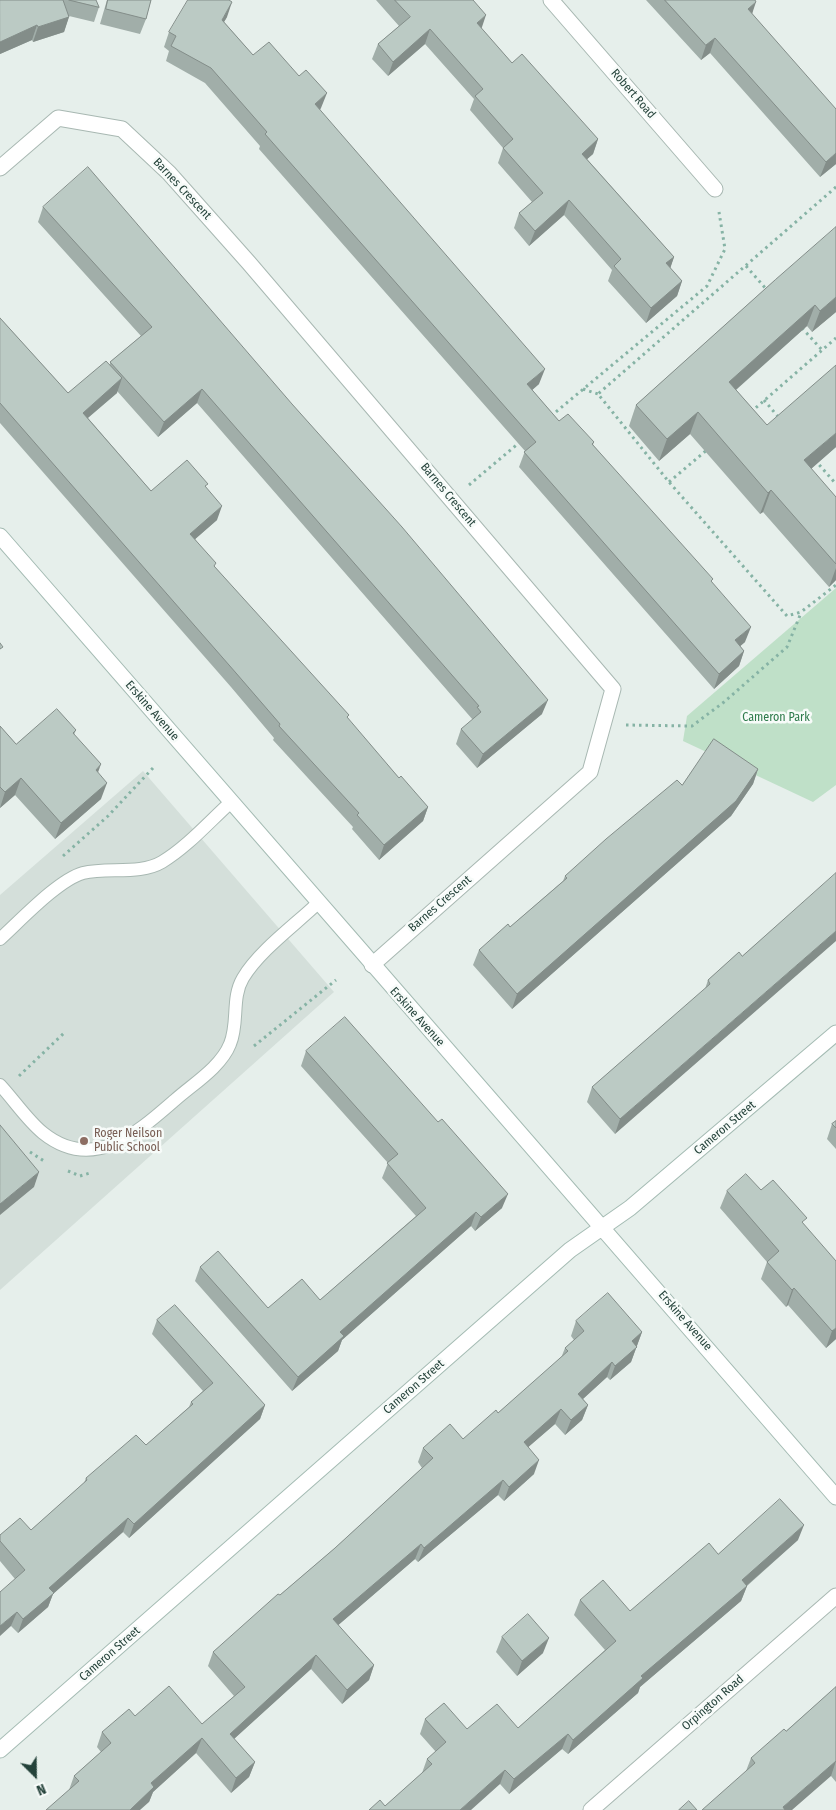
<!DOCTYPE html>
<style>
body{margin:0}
#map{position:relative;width:836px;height:1810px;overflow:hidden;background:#e6efeb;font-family:"Fira Sans Condensed",sans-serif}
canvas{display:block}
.north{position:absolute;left:10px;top:1750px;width:50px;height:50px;-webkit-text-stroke:4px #f7fbf9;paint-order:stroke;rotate:157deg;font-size:14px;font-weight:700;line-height:20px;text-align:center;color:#24423a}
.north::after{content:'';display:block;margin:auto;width:18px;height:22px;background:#24423a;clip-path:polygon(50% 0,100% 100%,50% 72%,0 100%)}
</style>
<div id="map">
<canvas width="836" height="1810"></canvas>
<div class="north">N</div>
</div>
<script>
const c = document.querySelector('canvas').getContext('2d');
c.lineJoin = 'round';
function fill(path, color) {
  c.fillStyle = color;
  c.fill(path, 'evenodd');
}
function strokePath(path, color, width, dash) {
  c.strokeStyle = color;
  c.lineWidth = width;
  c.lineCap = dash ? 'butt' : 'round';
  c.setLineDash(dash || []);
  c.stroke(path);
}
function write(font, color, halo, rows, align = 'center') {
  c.font = font + ' "Fira Sans Condensed",sans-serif';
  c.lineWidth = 5;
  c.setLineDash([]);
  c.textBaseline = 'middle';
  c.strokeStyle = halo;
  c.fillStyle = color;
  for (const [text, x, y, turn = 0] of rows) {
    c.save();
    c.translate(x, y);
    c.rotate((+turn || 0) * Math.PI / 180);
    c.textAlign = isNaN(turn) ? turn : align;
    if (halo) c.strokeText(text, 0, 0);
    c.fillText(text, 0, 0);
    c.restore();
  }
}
fill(new Path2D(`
 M 143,771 L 334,992 L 0,1290 L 0,895 Z`), '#d4dfda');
fill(new Path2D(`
 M 836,588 L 836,785 L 813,802 L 683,741 L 687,716 Z`), '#bfe0c8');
const lane = new Path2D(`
 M 0,939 C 20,921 58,880 83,873 C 108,867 140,875 162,862 C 187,847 209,822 231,802
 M 0,1085 C 14,1100 27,1120 43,1133 C 93,1173 137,1133 175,1100 C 193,1084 221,1067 230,1044 C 239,1023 231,998 243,978 C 259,951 295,925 318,903`);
const street = new Path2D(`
 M 551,0 L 715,189
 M 0,168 L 58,118 L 122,129 L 169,173 L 249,263 L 613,689 L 590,772 L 372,965
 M 591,1810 L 836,1596`);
const secondary = new Path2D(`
 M 0,536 C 278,857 559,1175 836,1497
 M 0,1750 L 570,1250 L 630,1208 L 836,1033`);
strokePath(lane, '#a8b8b2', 14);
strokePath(street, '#a8b8b2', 17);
strokePath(secondary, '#a4bbb3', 17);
strokePath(new Path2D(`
 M 836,187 L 598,394 L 669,482 L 787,616 L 801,612 L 836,585
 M 746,266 L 767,290
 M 802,328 L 822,350
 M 583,389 L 598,394
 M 764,400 L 780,419
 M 751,412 L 836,338
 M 551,416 L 707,286 L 725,249 L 719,212
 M 815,460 L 836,484
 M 669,482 L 708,449
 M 469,485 L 520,442
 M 626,725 L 692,726 L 724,702 L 787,647 L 801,613
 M 63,856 L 108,816 L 153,768
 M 254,1046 L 336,980
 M 19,1076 L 64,1033
 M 30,1152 L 44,1161
 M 68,1171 L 80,1176 L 90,1173`), '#86b3a5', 3, [2.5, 4]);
strokePath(lane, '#fff', 12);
strokePath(street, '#fff', 15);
strokePath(secondary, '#fff', 15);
fill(new Path2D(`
 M 0,0 L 96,0 L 99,7 L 94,22 L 69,16 L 64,32 L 33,42 L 32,40 L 0,54 Z
 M 107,0 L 151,0 L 146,19 L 140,34 L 100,24 Z
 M 376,0 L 473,0 L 481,28 L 512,63 L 598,139 L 593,154 L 587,159 L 674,257 L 670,268 L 682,281 L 677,296 L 646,323 L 608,281 L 612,270 L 564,215 L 529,246 L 514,228 L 519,213 L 532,202 L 498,163 L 503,148 L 470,110 L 474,99 L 425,44 L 388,76 L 372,59 L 378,44 L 399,26 Z
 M 646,0 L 755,0 L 752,14 L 836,164 L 820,177 L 710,53 L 701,60 Z
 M 227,17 L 224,22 L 253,55 L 321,108 L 320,110 L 539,384 L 532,390 L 559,421 L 594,442 L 593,445 L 712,582 L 745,642 L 740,646 L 744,651 L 739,666 L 714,689 L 519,467 L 525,451 L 259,149 L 260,146 L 205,83 L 166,61 L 169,51 L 164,47 L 169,32 Z
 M 43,207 L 542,714 L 477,768 L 456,744 L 461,729 L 473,720 L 197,403 L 158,437 L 117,391 L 117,393 L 88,418 L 151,491 L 206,487 L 217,520 L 195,539 L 215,567 L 399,778 L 428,807 L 423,821 L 379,860 L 352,829 L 353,827 L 273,740 L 274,738 L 231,687 L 0,423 L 0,318 L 68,393 L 110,364 L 110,362 L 141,336 L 38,222 Z
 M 775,280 L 836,312 L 812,332 L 807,326 L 736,390 L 767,425 L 836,447 L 811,469 L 836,497 L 836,580 L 829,587 L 763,512 L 760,514 L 690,434 L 659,461 L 629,426 L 636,405 Z
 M 0,726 L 16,744 L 76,730 L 74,735 L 98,773 L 101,799 L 55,839 L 15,795 L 0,808 Z
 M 758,769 L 753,784 L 731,816 L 512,1009 L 473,965 L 479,950 L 510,927 L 563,881 L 565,876 L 682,785 Z
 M 739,952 L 615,1134 L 587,1102 L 592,1087 L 705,989 L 708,980 Z
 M 306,1051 L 502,1208 L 475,1231 L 471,1226 L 342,1340 L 338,1351 L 292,1391 L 195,1281 L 200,1267 L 268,1308 L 320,1300 L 416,1216 L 382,1178 L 388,1163 L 301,1066 Z
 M 836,1121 L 836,1149 L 827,1139 L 832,1124 Z
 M 727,1191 L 804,1224 L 836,1339 L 826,1348 L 788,1305 L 786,1307 L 761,1279 L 767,1262 L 720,1208 Z
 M 157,1320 L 265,1405 L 260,1419 L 129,1538 L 123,1532 L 79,1571 L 53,1594 L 48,1607 L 18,1633 L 11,1626 L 15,1579 L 0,1561 L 0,1535 L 31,1530 L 84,1483 L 86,1478 L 146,1445 L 189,1407 L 191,1402 L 203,1391 L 152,1334 Z
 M 576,1321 L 642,1332 L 631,1362 L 610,1380 L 607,1377 L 583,1399 L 588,1405 L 582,1420 L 565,1435 L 555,1424 L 528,1447 L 534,1474 L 504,1501 L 498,1495 L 418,1562 L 415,1559 L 338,1625 L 374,1665 L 369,1680 L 342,1704 L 311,1669 L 234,1739 L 255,1762 L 249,1777 L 231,1793 L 196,1753 L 153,1792 L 149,1802 L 69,1790 L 74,1776 L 101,1752 L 97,1747 L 102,1732 L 135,1716 L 202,1724 L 234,1696 L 208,1666 L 213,1652 L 335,1548 L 422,1468 L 418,1462 L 423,1448 L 463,1439 L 498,1413 L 561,1358 L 565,1348 L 574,1340 L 571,1336 Z
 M 798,1540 L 747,1586 L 741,1601 L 640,1687 L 638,1693 L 568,1754 L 562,1749 L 509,1794 L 500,1784 L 385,1806 L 422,1773 L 427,1759 L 436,1752 L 420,1734 L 425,1719 L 467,1729 L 518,1728 L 605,1650 L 574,1615 L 580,1600 L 630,1611 L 718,1554 Z
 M 502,1637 L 543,1653 L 517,1676 L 496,1652 Z
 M 836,1687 L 836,1782 L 831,1776 L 746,1771 L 751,1758 L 786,1731 Z`), '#a1aea9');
fill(new Path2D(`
 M 232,2 L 227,17 L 216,35 L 222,20 Z
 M 756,2 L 751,17 L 748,9 Z
 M 486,15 L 481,30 L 477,23 Z
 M 69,17 L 64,32 L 33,42 L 38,27 Z
 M 37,25 L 32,40 L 0,54 L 0,42 Z
 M 430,29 L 425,44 L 388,76 L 393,62 Z
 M 715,38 L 710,53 L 701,60 L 706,45 Z
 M 327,93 L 321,108 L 309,119 L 315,104 Z
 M 598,139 L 593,154 L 577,168 L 582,154 Z
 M 836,153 L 836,164 L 820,177 L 826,162 Z
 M 569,200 L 564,215 L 529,246 L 535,231 Z
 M 674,257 L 669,272 L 666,263 Z
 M 682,281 L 677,296 L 646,323 L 651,308 Z
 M 836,297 L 836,312 L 812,332 L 820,311 Z
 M 815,305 L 807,326 L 721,403 L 729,382 Z
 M 545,369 L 539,384 L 522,399 L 527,384 Z
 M 122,378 L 117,393 L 77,427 L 83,413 Z
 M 202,389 L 197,403 L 158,437 L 164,422 Z
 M 698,412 L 690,434 L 659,461 L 667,439 Z
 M 836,433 L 836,447 L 796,482 L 804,460 Z
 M 771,490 L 763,512 L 760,514 L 768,493 Z
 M 222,506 L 217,520 L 185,548 L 190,534 Z
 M 836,568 L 836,580 L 829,587 Z
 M 751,627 L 745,642 L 730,655 L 735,640 Z
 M 744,651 L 739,666 L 714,689 L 719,674 Z
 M 548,700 L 542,714 L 477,768 L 483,754 Z
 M 101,764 L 95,781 L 96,770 Z
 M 758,769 L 753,784 L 731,816 L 512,1009 L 517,994 Z
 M 21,778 L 15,795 L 0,808 L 5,792 Z
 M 107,783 L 101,799 L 55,839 L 61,823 Z
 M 428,807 L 423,821 L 379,860 L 384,845 Z
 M 836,931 L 836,941 L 615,1134 L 620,1119 Z
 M 39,1172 L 34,1187 L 0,1215 L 0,1204 Z
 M 508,1194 L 502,1208 L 475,1231 L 481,1217 Z
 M 476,1212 L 471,1226 L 342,1340 L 338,1351 L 292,1391 L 298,1377 L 340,1332 Z
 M 794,1288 L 788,1305 L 786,1307 L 792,1290 Z
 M 836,1328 L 836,1339 L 826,1348 L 832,1331 Z
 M 642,1332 L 631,1362 L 610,1380 L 615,1366 L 632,1341 Z
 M 612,1362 L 607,1377 L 573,1408 L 578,1394 Z
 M 265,1405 L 260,1419 L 129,1538 L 134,1524 Z
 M 588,1405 L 582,1420 L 565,1435 L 571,1420 Z
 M 561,1409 L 555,1424 L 518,1456 L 524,1442 Z
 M 539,1460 L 534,1474 L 504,1501 L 509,1487 Z
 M 503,1480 L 498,1495 L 418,1562 L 424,1548 Z
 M 128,1518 L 123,1532 L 53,1594 L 48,1607 L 18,1633 L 23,1619 L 49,1588 Z
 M 804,1525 L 798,1540 L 737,1594 L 747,1586 L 741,1601 L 640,1687 L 638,1693 L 568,1754 L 573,1740 L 742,1580 Z
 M 421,1544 L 415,1559 L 328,1634 L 333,1619 Z
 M 17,1612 L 11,1626 L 0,1636 L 0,1626 Z
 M 549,1638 L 543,1653 L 517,1676 L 522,1661 Z
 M 316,1655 L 311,1669 L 224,1748 L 230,1734 Z
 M 374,1665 L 369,1680 L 342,1704 L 347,1690 Z
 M 568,1734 L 562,1749 L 509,1794 L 514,1779 Z
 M 202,1738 L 196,1753 L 153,1792 L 149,1802 L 140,1810 L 129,1810 L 151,1783 Z
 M 836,1761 L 831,1776 L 792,1810 L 781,1810 L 783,1807 Z
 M 255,1762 L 249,1777 L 231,1793 L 236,1778 Z
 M 505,1770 L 500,1784 L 471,1810 L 460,1810 Z`), '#838d89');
const building = new Path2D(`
 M 0,0 L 63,0 L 69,17 L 38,27 L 37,25 L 0,42 Z
 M 69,0 L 96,0 L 99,7 Z
 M 108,0 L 151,0 L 146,19 L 106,9 Z
 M 188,0 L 229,0 L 232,2 L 222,20 L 253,55 L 269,42 L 299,76 L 306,70 L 327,93 L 315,104 L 545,369 L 527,384 L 559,421 L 568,414 L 594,442 L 592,444 L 713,579 L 711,581 L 751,627 L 735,640 L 744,651 L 719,674 L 524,452 L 536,442 L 265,134 L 267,132 L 211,68 L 171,46 L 176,36 L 169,32 Z
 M 395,0 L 473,0 L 486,15 L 477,23 L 512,63 L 522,54 L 598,139 L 582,154 L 674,257 L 666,263 L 682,281 L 651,308 L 614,266 L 621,259 L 569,200 L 535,231 L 519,213 L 543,193 L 503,148 L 513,139 L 475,96 L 483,89 L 430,29 L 393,62 L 378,44 L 410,17 Z
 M 665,0 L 755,0 L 756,2 L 748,9 L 836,109 L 836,153 L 826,162 L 715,38 L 706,45 Z
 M 88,167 L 292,404 L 402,527 L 548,700 L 483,754 L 461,729 L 481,712 L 477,707 L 479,706 L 202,389 L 164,422 L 110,362 L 152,327 L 43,207 Z
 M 836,227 L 836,297 L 820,311 L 815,305 L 729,382 L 767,425 L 836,365 L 836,433 L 804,460 L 836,497 L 836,564 L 771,490 L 768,493 L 698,412 L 667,439 L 636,405 L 775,280 Z
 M 0,318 L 68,393 L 106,361 L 122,378 L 83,413 L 151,491 L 187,460 L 208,484 L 205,486 L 222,506 L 190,534 L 216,563 L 214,566 L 349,715 L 347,717 L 399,778 L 401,776 L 428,807 L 384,845 L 357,815 L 359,813 L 279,726 L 280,724 L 236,673 L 0,403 Z
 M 0,643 L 3,647 L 0,649 Z
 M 57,709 L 76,730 L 73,733 L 101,764 L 96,770 L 107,783 L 61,823 L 21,778 L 5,792 L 0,787 L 0,726 L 16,744 Z
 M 714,739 L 758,769 L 736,801 L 517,994 L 479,950 L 508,924 L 510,927 L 567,878 L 565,876 L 606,839 L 677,780 L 682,785 Z
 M 836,873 L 836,931 L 620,1119 L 592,1087 L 710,984 L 708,980 L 739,952 L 742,956 Z
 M 345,1017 L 438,1122 L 442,1119 L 508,1194 L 481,1217 L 476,1212 L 340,1332 L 344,1336 L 298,1377 L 200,1267 L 218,1251 L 268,1308 L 302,1279 L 320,1300 L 426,1208 L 387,1163 L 398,1154 L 306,1051 Z
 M 836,1121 L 836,1128 L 832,1124 Z
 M 0,1125 L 39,1172 L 0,1204 Z
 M 746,1174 L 761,1190 L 773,1180 L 807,1218 L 802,1222 L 836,1261 L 836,1328 L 832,1331 L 794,1288 L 792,1290 L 767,1262 L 779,1251 L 727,1191 Z
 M 608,1293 L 642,1332 L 632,1341 L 637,1347 L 615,1366 L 612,1362 L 578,1394 L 588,1405 L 571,1420 L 561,1409 L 524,1442 L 539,1460 L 509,1487 L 503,1480 L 424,1548 L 421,1544 L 333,1619 L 374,1665 L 347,1690 L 316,1655 L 230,1734 L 255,1762 L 236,1778 L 202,1738 L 151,1783 L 154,1787 L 130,1810 L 46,1810 L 79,1781 L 74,1776 L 111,1743 L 102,1732 L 129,1709 L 135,1716 L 169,1686 L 202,1724 L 245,1687 L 213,1652 L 278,1594 L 280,1595 L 335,1548 L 433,1458 L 423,1448 L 450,1424 L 463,1439 L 496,1410 L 498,1413 L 568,1351 L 565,1348 L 584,1331 L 576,1321 Z
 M 175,1305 L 265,1405 L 134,1524 L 128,1518 L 84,1557 L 49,1588 L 54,1593 L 23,1619 L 17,1612 L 0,1626 L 0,1592 L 25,1570 L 0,1541 L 0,1535 L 20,1518 L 31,1530 L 87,1480 L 86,1478 L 136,1435 L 146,1445 L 193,1404 L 191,1402 L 213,1383 L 157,1320 Z
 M 780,1499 L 804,1525 L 742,1580 L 747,1586 L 641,1676 L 643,1678 L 573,1740 L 568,1734 L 514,1779 L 505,1770 L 460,1810 L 369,1810 L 380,1800 L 385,1806 L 432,1764 L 427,1759 L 446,1742 L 425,1719 L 444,1703 L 467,1729 L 497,1704 L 518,1728 L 616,1641 L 580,1600 L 603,1580 L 630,1611 L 709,1543 L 718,1554 Z
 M 528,1614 L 549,1638 L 522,1661 L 502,1637 Z
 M 836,1687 L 836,1761 L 783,1807 L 785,1810 L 702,1810 L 755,1763 L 751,1758 L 784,1729 L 786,1731 Z
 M 689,1801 L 697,1810 L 679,1810 Z`);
fill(building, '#bbcac4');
strokePath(building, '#838d89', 1);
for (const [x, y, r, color] of [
 [84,1141,5,"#8d6e63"]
]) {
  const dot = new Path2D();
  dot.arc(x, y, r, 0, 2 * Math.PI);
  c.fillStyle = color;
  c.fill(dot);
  strokePath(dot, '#f7fbf9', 2);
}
write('12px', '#24423a', '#f7fbf9', [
 ["Robert Road",633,94,49],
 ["Barnes Crescent",182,189,47],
 ["Barnes Crescent",448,495,50],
 ["Erskine Avenue",152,711,49],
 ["Barnes Crescent",440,904,-41],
 ["Erskine Avenue",417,1017,48],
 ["Cameron Street",725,1128,-40],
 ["Erskine Avenue",685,1321,49],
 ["Cameron Street",414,1387,-41],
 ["Cameron Street",110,1654,-41],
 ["Orpington Road",713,1703,-41]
]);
write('12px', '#2d7a4b', '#f7fbf9', [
 ["Cameron Park",776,718]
]);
write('12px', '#785e54', '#f7fbf9', [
 ["Roger Neilson",94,1134],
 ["Public School",94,1148]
], 'left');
</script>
